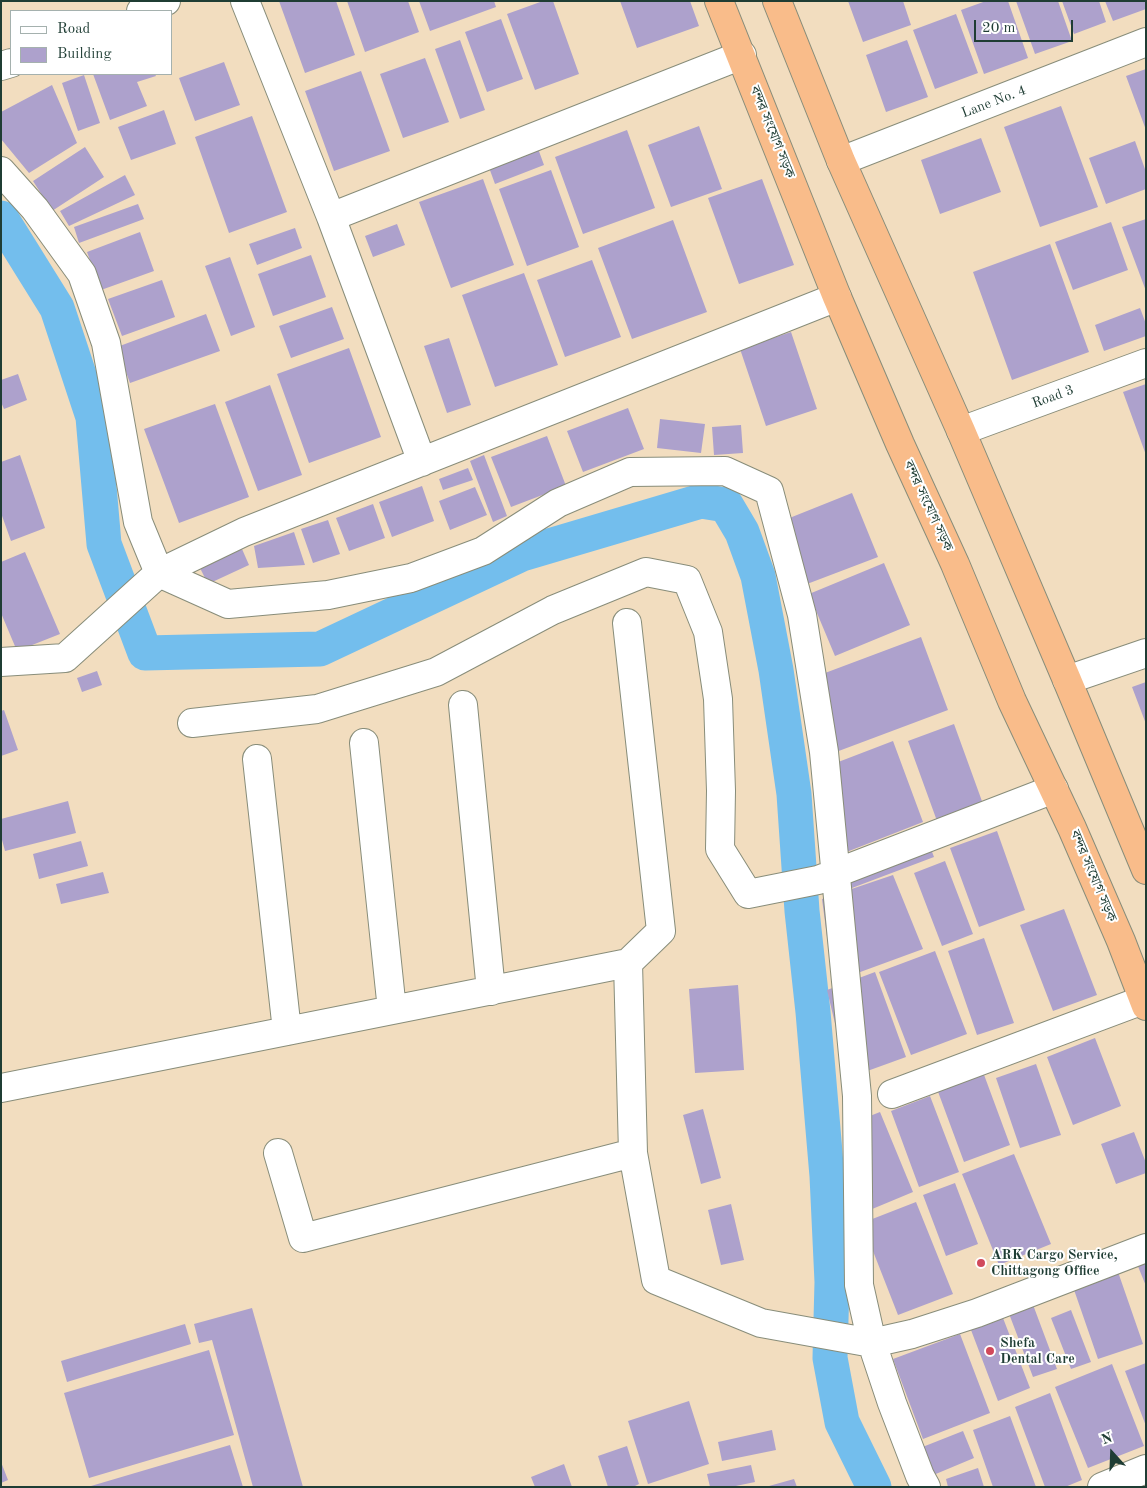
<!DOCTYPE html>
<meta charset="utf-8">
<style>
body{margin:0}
#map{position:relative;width:1147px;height:1488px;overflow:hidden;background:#f2ddbf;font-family:"Old Standard TT",serif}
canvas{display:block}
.frame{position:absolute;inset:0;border:2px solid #1f3d34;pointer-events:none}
.legend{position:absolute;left:10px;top:10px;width:162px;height:65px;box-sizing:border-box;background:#fff;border:1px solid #a5b1ae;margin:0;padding:6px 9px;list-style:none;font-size:15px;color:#1f3d34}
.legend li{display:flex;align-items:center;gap:10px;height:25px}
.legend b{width:25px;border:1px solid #a5b1ae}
.north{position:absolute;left:1087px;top:1428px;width:50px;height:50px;-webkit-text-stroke:4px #fff;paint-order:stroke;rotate:340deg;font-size:14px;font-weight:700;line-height:20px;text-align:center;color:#1f3d34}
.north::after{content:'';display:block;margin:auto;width:18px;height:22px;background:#1f3d34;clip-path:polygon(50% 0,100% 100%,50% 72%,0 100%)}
.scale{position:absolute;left:974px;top:20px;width:99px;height:22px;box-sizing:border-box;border:2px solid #1f3d34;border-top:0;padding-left:6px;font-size:15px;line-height:18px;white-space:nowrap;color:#1f3d34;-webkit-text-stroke:4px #fff;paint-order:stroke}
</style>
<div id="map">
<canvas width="1147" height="1488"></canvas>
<div class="frame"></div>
<ul class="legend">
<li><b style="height:6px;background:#fff"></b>Road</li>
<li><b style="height:14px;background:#ada1cc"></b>Building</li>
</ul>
<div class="north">N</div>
<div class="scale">20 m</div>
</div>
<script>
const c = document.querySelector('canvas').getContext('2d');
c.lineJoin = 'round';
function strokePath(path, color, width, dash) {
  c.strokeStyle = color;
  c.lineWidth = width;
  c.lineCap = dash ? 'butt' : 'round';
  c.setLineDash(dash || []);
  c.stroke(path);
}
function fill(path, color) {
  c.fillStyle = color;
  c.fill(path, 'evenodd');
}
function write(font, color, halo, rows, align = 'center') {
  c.font = font + ' "Old Standard TT","Noto Serif Bengali",serif';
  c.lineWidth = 4;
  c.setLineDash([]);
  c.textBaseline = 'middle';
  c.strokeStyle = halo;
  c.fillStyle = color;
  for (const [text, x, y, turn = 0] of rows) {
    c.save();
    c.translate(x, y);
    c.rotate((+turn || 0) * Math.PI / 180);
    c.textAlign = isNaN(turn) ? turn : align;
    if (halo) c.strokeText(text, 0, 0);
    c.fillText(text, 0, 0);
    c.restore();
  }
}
strokePath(new Path2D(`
 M 1,218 L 57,308 L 93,417 L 104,544 L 145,653 L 320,649 L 522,554 L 701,501 L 726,505 L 742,532 L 758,576 L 776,670 L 794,794 L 802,911 L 813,1012 L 827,1176 L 832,1282 L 830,1358 L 842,1422 L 874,1487`), '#73beed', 35);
fill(new Path2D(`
 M 279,1 L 336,1 L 355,55 L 305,73 Z
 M 347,1 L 408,1 L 419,32 L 365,52 Z
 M 419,1 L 494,1 L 496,7 L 430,31 Z
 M 543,1 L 553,1 L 579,74 L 535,90 L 507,14 Z
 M 620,1 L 690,1 L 699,26 L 637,48 Z
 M 848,1 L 903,1 L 911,25 L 863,42 Z
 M 986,1 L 1008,1 L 1028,58 L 984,74 L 961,10 Z
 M 1016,1 L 1058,1 L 1072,41 L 1035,54 Z
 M 1062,1 L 1099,1 L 1106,22 L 1074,34 Z
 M 1105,1 L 1146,1 L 1146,9 L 1113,21 Z
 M 956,14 L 978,73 L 935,89 L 913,30 Z
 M 501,19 L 523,79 L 487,92 L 465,32 Z
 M 460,40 L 485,110 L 460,119 L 435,49 Z
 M 907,40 L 928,97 L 886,112 L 866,55 Z
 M 425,58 L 449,122 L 403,138 L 380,74 Z
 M 224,62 L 240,105 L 195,121 L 179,78 Z
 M 1146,69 L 1146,130 L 1126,76 Z
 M 361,71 L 390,151 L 334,171 L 305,91 Z
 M 93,74 L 155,74 L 156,76 L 137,82 L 147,106 L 110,120 Z
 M 84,75 L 100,123 L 78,131 L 62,83 Z
 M 52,85 L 77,143 L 29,173 L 1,139 L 1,112 Z
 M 1061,106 L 1098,207 L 1040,227 L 1004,127 Z
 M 164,110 L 176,144 L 131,160 L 118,127 Z
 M 252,116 L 287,212 L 229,233 L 195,137 Z
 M 699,126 L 722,189 L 671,207 L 648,145 Z
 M 627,130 L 655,208 L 583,234 L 555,157 Z
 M 981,138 L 1001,192 L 940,214 L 921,160 Z
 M 1135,141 L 1146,172 L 1146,189 L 1106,204 L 1089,158 Z
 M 536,143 L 544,165 L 495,184 L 487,162 Z
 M 85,147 L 104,177 L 52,211 L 33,181 Z
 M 551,170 L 579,247 L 527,266 L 499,189 Z
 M 125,175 L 135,195 L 69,226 L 60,211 Z
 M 483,179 L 514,265 L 451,288 L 419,202 Z
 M 762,179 L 794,265 L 739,284 L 708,198 Z
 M 138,204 L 144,219 L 79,243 L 74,227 Z
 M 1146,219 L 1146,291 L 1122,227 Z
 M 673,220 L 707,312 L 632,339 L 598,248 Z
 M 1111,222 L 1128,270 L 1073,290 L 1055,242 Z
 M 397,224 L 405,245 L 373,257 L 365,236 Z
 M 295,228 L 302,248 L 257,265 L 249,244 Z
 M 140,232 L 154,271 L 101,290 L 87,252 Z
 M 1050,244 L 1089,352 L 1012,380 L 973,272 Z
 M 311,255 L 326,297 L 273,316 L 258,274 Z
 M 230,257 L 255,327 L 231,336 L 205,266 Z
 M 592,260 L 621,337 L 565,357 L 537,280 Z
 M 524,273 L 558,365 L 495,387 L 462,295 Z
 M 162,280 L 175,317 L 122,336 L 108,299 Z
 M 332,307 L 344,339 L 291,358 L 279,326 Z
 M 1140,308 L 1146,324 L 1146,336 L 1104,351 L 1095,325 Z
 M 206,314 L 220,351 L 130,383 L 117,347 Z
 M 791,332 L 817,409 L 766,426 L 740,349 Z
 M 449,338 L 471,405 L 447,413 L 424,346 Z
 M 349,348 L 381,437 L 309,463 L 277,374 Z
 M 18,374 L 27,400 L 4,409 L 1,402 L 1,380 Z
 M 1146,384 L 1146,455 L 1123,392 Z
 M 270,385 L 302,475 L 258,491 L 225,402 Z
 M 215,404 L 249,497 L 179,523 L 144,429 Z
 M 628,408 L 644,449 L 583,472 L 567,431 Z
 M 660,419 L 705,424 L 701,453 L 657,448 Z
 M 741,425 L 743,453 L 714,455 L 712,427 Z
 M 547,436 L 566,486 L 511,507 L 491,457 Z
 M 20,455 L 45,528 L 11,541 L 1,513 L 1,462 Z
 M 484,455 L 507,516 L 493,522 L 470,461 Z
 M 468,468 L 473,480 L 443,490 L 439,479 Z
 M 422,486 L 434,521 L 392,537 L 379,502 Z
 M 475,487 L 487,515 L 450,530 L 439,501 Z
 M 852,493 L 878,557 L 807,584 L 782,521 Z
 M 373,504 L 385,538 L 349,551 L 336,518 Z
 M 328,520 L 340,554 L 313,563 L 301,529 Z
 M 294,532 L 305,565 L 258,568 L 254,546 Z
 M 242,549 L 249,565 L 208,584 L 200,568 Z
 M 25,552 L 60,634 L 17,651 L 1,613 L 1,562 Z
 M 884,563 L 910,625 L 835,656 L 809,594 Z
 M 921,637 L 948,710 L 836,752 L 817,676 Z
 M 97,671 L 102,685 L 82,692 L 77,678 Z
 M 1146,682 L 1146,724 L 1132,687 Z
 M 4,710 L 18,750 L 1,756 L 1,711 Z
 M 954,724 L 983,804 L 937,821 L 908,741 Z
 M 893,741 L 923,822 L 844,853 L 820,769 Z
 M 68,801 L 76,833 L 5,851 L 1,836 L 1,819 Z
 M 997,831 L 1025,910 L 979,927 L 950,848 Z
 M 925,833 L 934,857 L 844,891 L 835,868 Z
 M 81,841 L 88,866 L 39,879 L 33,854 Z
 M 945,861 L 973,934 L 942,946 L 914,873 Z
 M 103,872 L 109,893 L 61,904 L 56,884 Z
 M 893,875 L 923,949 L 833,982 L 822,899 Z
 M 1064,909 L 1097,995 L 1053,1011 L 1020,925 Z
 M 984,938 L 1014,1023 L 977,1035 L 948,951 Z
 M 935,951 L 967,1034 L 911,1055 L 879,972 Z
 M 875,972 L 906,1057 L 848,1078 L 827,990 Z
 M 738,985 L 744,1070 L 695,1073 L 689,989 Z
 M 1095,1038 L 1121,1106 L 1073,1125 L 1047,1057 Z
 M 1036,1064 L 1061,1135 L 1020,1148 L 996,1078 Z
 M 983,1072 L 1010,1145 L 964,1162 L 937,1089 Z
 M 930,1096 L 959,1172 L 919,1187 L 891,1111 Z
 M 703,1109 L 721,1178 L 701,1184 L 683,1115 Z
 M 880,1112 L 913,1192 L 865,1212 L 847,1125 Z
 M 1134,1132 L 1146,1163 L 1146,1173 L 1116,1184 L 1101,1144 Z
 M 1014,1154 L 1051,1244 L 999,1265 L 962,1174 Z
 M 955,1183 L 978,1244 L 946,1256 L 923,1195 Z
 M 916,1202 L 953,1294 L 898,1315 L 862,1223 Z
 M 731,1204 L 744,1260 L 721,1265 L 708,1210 Z
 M 1146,1260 L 1146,1286 L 1137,1264 Z
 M 1117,1269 L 1143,1344 L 1098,1359 L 1072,1284 Z
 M 1032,1302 L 1057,1369 L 1033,1377 L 1008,1311 Z
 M 252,1308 L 303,1487 L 253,1487 L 212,1340 L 199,1343 L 194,1324 Z
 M 1071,1310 L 1091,1362 L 1071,1369 L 1051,1318 Z
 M 1003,1318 L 1030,1388 L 998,1401 L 971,1330 Z
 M 185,1324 L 191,1344 L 67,1382 L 61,1361 Z
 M 960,1334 L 990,1413 L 923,1439 L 893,1359 Z
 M 209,1350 L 234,1435 L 89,1478 L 64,1393 Z
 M 1146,1363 L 1146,1426 L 1125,1371 Z
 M 1112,1364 L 1144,1446 L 1088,1468 L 1055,1387 Z
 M 1050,1393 L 1082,1480 L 1065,1487 L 1045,1487 L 1015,1407 Z
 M 689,1401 L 709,1464 L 648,1484 L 628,1421 Z
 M 1010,1416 L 1036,1487 L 993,1487 L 973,1430 Z
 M 772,1430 L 776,1450 L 722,1461 L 718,1442 Z
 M 963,1431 L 974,1458 L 931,1476 L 920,1448 Z
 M 230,1445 L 243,1487 L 91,1487 L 91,1486 Z
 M 627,1446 L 639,1484 L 633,1487 L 608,1487 L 598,1456 Z
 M 1,1462 L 8,1480 L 1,1483 Z
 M 564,1464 L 572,1487 L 535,1487 L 531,1477 Z
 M 751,1465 L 755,1482 L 731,1487 L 710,1487 L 707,1474 Z
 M 978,1468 L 984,1487 L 948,1487 L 946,1479 Z
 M 794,1479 L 797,1487 L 769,1487 L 769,1486 Z`), '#ada1cc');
const minor = new Path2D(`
 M 245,1 L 331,217 L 422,462
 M 141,11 L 166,1
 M 1,66 L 11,63
 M 841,161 L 1146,42
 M 1,171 L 35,209 L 82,274 L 106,343 L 138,522 L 159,573 L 228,604 L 328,595 L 411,578 L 483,551 L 558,503 L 630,472 L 725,471 L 769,491 L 802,615 L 824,752 L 857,1096 L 859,1285 L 872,1343 L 892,1403 L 920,1476 L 926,1487
 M 331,217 L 742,55
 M 961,431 L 1146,363
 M 627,623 L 661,931 L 628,963
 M 1,662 L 65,658 L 159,573 L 244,532 L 837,297
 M 1067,680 L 1146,653
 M 463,705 L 491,991
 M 192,723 L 317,709 L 436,672 L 553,610 L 646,572 L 687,580 L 708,632 L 718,699 L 721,791 L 720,849 L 748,894 L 818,880 L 1054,789
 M 364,743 L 392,1010
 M 257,759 L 287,1031
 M 1,1088 L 628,963 L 633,1153
 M 892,1094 L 1143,1000
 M 278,1153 L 303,1238 L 633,1153 L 656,1280 L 761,1323 L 872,1343 L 912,1334 L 977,1313 L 1146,1248
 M 1102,1487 L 1146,1469`);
const highway = new Path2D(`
 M 719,1 L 837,297 L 900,444 L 955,564 L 1012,701 L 1072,828 L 1121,941 L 1146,1006
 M 777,1 L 841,161 L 961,431 L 1067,680 L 1146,870`);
strokePath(minor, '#888d7a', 30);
strokePath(highway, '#888d7a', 30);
strokePath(minor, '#fff', 28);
strokePath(highway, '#f9bc8a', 28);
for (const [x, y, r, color] of [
 [981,1263,5,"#d1495b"],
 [990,1351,5,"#d1495b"]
]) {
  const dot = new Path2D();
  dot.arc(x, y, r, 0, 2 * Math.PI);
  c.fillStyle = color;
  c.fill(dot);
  strokePath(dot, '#fff', 2);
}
write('14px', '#1f3d34', '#fff', [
 ["Lane No. 4",994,102,-21],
 ["বন্দর সংযোগ সড়ক",772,132,68],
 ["Road 3",1053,397,-20],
 ["বন্দর সংযোগ সড়ক",928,506,65],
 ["বন্দর সংযোগ সড়ক",1093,876,67]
]);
write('bold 14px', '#1f3d34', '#fff', [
 ["ARK Cargo Service,",991,1255],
 ["Chittagong Office",991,1271],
 ["Shefa",1000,1343],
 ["Dental Care",1000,1359]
], 'left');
</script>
